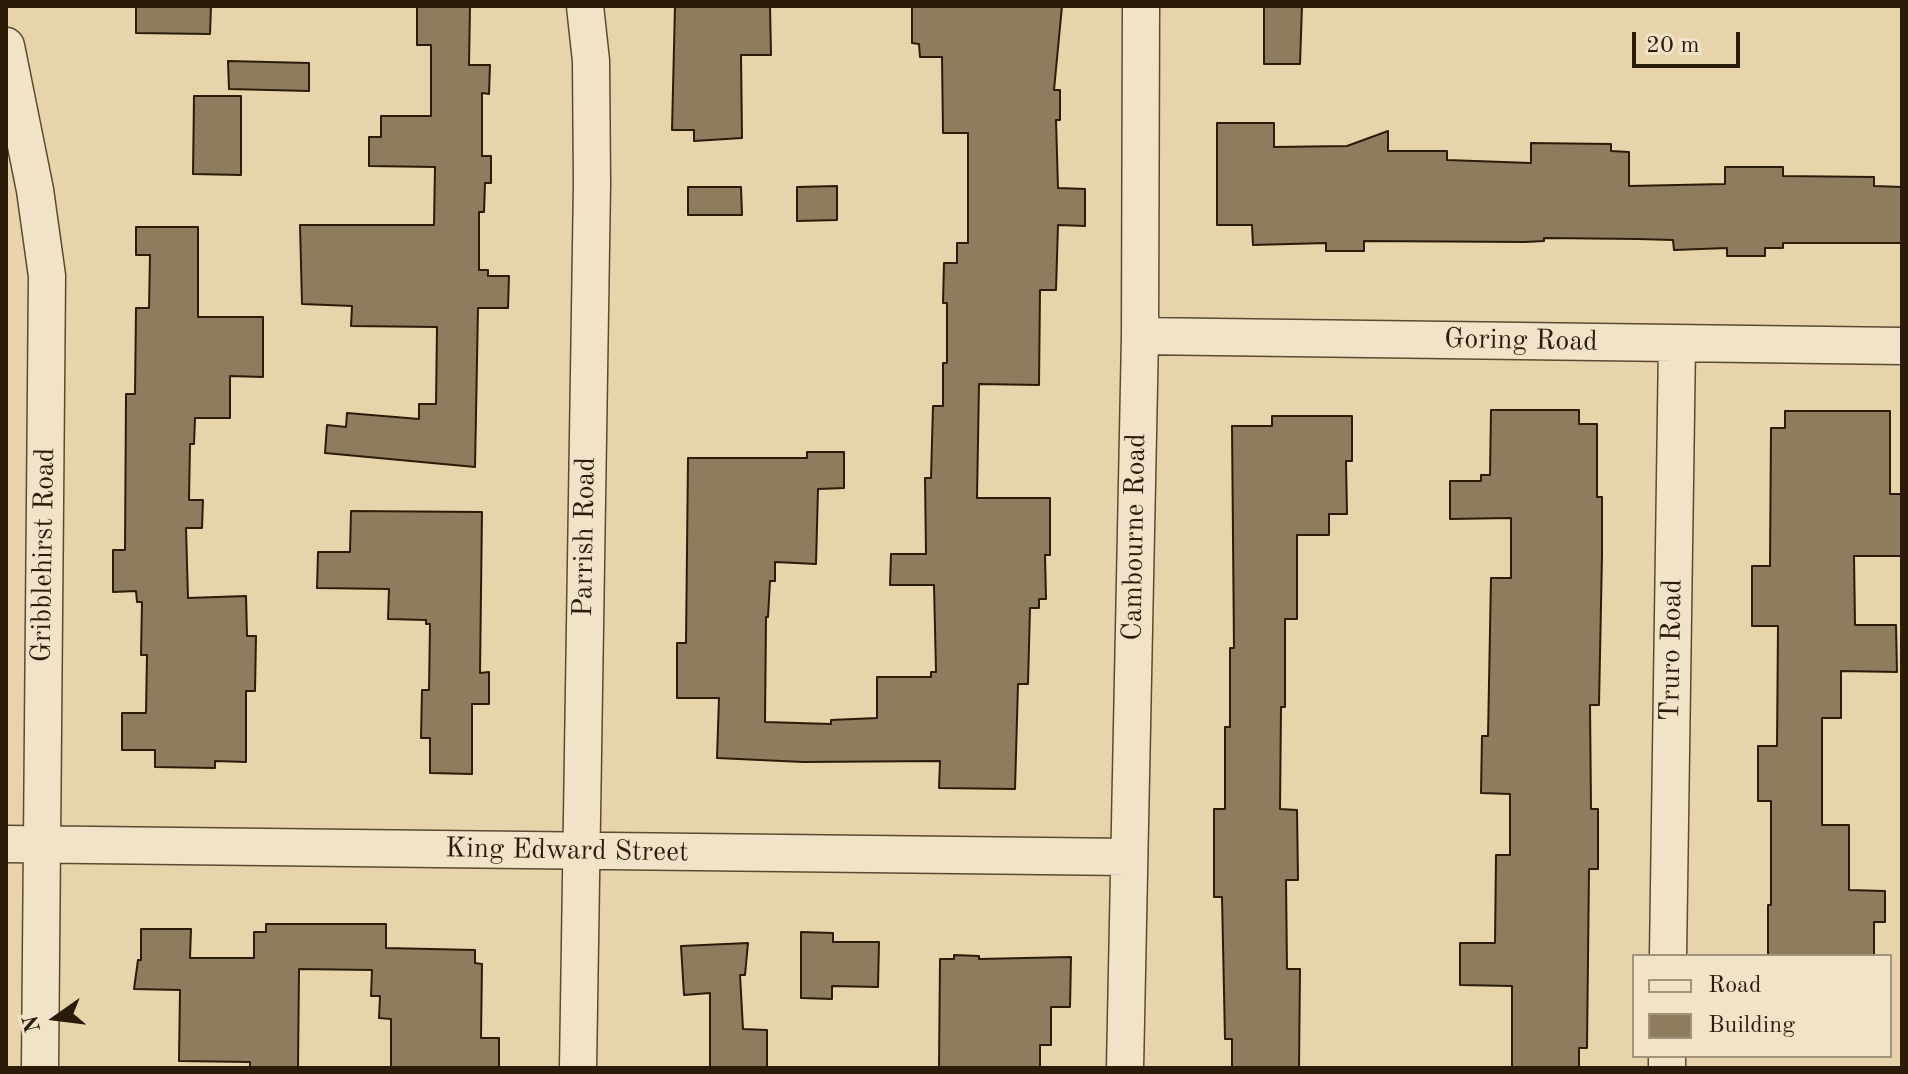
<!DOCTYPE html>
<style>
body{margin:0}
#map{position:relative;width:1908px;height:1074px;overflow:hidden;background:#e8d4aa;font-family:"Old Standard TT",serif}
canvas{display:block}
.frame{position:absolute;inset:0;border:8px solid #2b1c09;pointer-events:none}
.legend{position:absolute;left:1632px;top:954px;width:260px;height:104px;box-sizing:border-box;background:#f0e3c8;border:2px solid #a1937c;margin:0;padding:10px 14px;list-style:none;font-size:24px;color:#2b1c09}
.legend li{display:flex;align-items:center;gap:16px;height:40px}
.legend b{width:40px;border:2px solid #a1937c}
.north{position:absolute;left:16px;top:978px;width:80px;height:80px;-webkit-text-stroke:6px #f0e3c8;paint-order:stroke;rotate:256deg;font-size:22px;font-weight:700;line-height:32px;text-align:center;color:#2b1c09}
.north::after{content:'';display:block;margin:auto;width:28px;height:36px;background:#2b1c09;clip-path:polygon(50% 0,100% 100%,50% 72%,0 100%)}
.scale{position:absolute;left:1632px;top:32px;width:108px;height:36px;box-sizing:border-box;border:4px solid #2b1c09;border-top:0;padding-left:10px;font-size:24px;line-height:28px;white-space:nowrap;color:#2b1c09;-webkit-text-stroke:6px #f0e3c8;paint-order:stroke}
</style>
<div id="map">
<canvas width="1908" height="1074"></canvas>
<div class="frame"></div>
<ul class="legend">
<li><b style="height:10px;background:#f0e3c8"></b>Road</li>
<li><b style="height:22px;background:#8d7c5d"></b>Building</li>
</ul>
<div class="north">N</div>
<div class="scale">20 m</div>
</div>
<script>
const c = document.querySelector('canvas').getContext('2d');
c.lineJoin = 'round';
function fill(path, color) {
  c.fillStyle = color;
  c.fill(path, 'evenodd');
}
function strokePath(path, color, width, dash) {
  c.strokeStyle = color;
  c.lineWidth = width;
  c.lineCap = dash ? 'butt' : 'round';
  c.setLineDash(dash || []);
  c.stroke(path);
}
function write(font, color, halo, rows, align = 'center') {
  c.font = font + ' "Old Standard TT",serif';
  c.lineWidth = 6;
  c.setLineDash([]);
  c.textBaseline = 'middle';
  c.strokeStyle = halo;
  c.fillStyle = color;
  for (const [text, x, y, turn = 0] of rows) {
    c.save();
    c.translate(x, y);
    c.rotate((+turn || 0) * Math.PI / 180);
    c.textAlign = isNaN(turn) ? turn : align;
    if (halo) c.strokeText(text, 0, 0);
    c.fillText(text, 0, 0);
    c.restore();
  }
}
const building = new Path2D(`
 M 136,6 L 211,6 L 210,34 L 136,33 Z
 M 417,6 L 470,6 L 469,65 L 490,65 L 489,94 L 482,93 L 482,156 L 491,156 L 491,183 L 485,183 L 484,212 L 479,212 L 479,270 L 488,270 L 488,276 L 509,276 L 508,308 L 478,308 L 475,467 L 325,453 L 327,425 L 346,427 L 347,413 L 419,419 L 419,404 L 436,404 L 437,327 L 351,326 L 352,306 L 302,304 L 300,225 L 434,225 L 435,167 L 369,166 L 369,137 L 381,137 L 381,116 L 431,116 L 431,45 L 417,45 Z
 M 675,6 L 770,6 L 771,55 L 741,55 L 742,138 L 694,141 L 694,130 L 672,130 Z
 M 912,6 L 1062,6 L 1054,90 L 1060,90 L 1060,120 L 1056,120 L 1058,188 L 1085,189 L 1085,226 L 1058,225 L 1056,290 L 1040,290 L 1039,385 L 979,384 L 977,498 L 1050,498 L 1050,555 L 1045,555 L 1046,599 L 1039,599 L 1039,608 L 1030,608 L 1028,684 L 1018,684 L 1015,789 L 939,788 L 940,761 L 803,762 L 717,758 L 719,698 L 677,698 L 677,643 L 686,643 L 688,458 L 807,458 L 807,452 L 844,452 L 844,488 L 818,489 L 816,564 L 775,562 L 775,581 L 770,581 L 768,617 L 766,617 L 765,722 L 831,724 L 831,720 L 877,718 L 877,677 L 931,677 L 931,672 L 936,672 L 934,585 L 890,585 L 891,554 L 926,554 L 925,478 L 931,478 L 933,406 L 943,406 L 943,363 L 947,363 L 947,303 L 943,303 L 944,263 L 957,263 L 957,243 L 968,243 L 968,133 L 943,133 L 942,57 L 920,57 L 919,44 L 912,43 Z
 M 1264,6 L 1302,6 L 1300,64 L 1264,64 Z
 M 228,61 L 309,63 L 309,91 L 229,89 Z
 M 194,96 L 241,96 L 241,175 L 193,174 Z
 M 1217,123 L 1274,123 L 1274,147 L 1347,146 L 1388,131 L 1388,151 L 1447,151 L 1447,160 L 1531,163 L 1531,143 L 1611,144 L 1611,151 L 1629,152 L 1629,186 L 1725,184 L 1725,167 L 1783,167 L 1783,176 L 1874,177 L 1874,186 L 1902,187 L 1902,243 L 1783,243 L 1783,248 L 1765,248 L 1765,256 L 1727,256 L 1727,248 L 1674,250 L 1673,240 L 1638,239 L 1544,238 L 1544,241 L 1525,242 L 1364,241 L 1364,251 L 1326,251 L 1326,243 L 1253,245 L 1252,225 L 1217,225 Z
 M 837,186 L 837,220 L 797,221 L 797,187 Z
 M 688,187 L 741,187 L 742,215 L 688,215 Z
 M 136,227 L 198,227 L 198,317 L 263,317 L 263,377 L 230,376 L 230,418 L 195,418 L 194,444 L 190,444 L 189,500 L 203,500 L 202,528 L 186,528 L 188,598 L 246,596 L 247,636 L 256,636 L 255,691 L 246,691 L 246,762 L 215,761 L 215,768 L 155,767 L 155,750 L 122,750 L 122,713 L 146,713 L 147,655 L 141,655 L 142,602 L 137,602 L 136,591 L 113,592 L 113,550 L 125,550 L 126,394 L 135,394 L 136,308 L 149,308 L 150,255 L 136,255 Z
 M 1491,410 L 1579,410 L 1579,424 L 1597,424 L 1597,497 L 1602,497 L 1602,555 L 1599,705 L 1590,705 L 1591,809 L 1598,809 L 1598,869 L 1589,869 L 1587,1048 L 1579,1048 L 1579,1068 L 1512,1068 L 1512,986 L 1460,985 L 1460,943 L 1495,943 L 1496,855 L 1510,855 L 1510,794 L 1481,793 L 1482,736 L 1488,736 L 1491,578 L 1511,578 L 1511,518 L 1450,519 L 1450,481 L 1481,481 L 1481,475 L 1490,475 Z
 M 1785,411 L 1890,411 L 1890,494 L 1902,494 L 1902,556 L 1854,556 L 1855,625 L 1896,625 L 1897,672 L 1841,671 L 1841,718 L 1822,718 L 1822,825 L 1849,825 L 1849,890 L 1885,891 L 1885,922 L 1874,922 L 1874,956 L 1768,956 L 1768,905 L 1771,905 L 1771,801 L 1758,801 L 1758,746 L 1777,746 L 1778,626 L 1752,626 L 1752,566 L 1770,566 L 1771,428 L 1785,428 Z
 M 1272,416 L 1352,416 L 1352,461 L 1346,461 L 1347,514 L 1329,514 L 1329,535 L 1297,535 L 1297,619 L 1285,619 L 1285,707 L 1281,707 L 1280,809 L 1297,810 L 1298,880 L 1286,880 L 1287,969 L 1300,969 L 1299,1068 L 1232,1068 L 1232,1039 L 1225,1039 L 1222,897 L 1214,897 L 1214,809 L 1225,809 L 1225,727 L 1230,727 L 1230,648 L 1234,648 L 1232,426 L 1272,426 Z
 M 351,511 L 482,512 L 480,673 L 489,672 L 489,704 L 472,704 L 472,774 L 430,773 L 430,738 L 421,738 L 422,690 L 429,690 L 430,624 L 426,624 L 426,620 L 388,619 L 389,589 L 317,588 L 318,552 L 350,552 Z
 M 266,924 L 386,924 L 386,948 L 475,950 L 475,963 L 482,964 L 481,1038 L 499,1038 L 499,1068 L 391,1068 L 391,1019 L 379,1018 L 380,996 L 371,996 L 372,970 L 299,969 L 298,1068 L 250,1068 L 250,1062 L 179,1061 L 180,990 L 134,989 L 138,960 L 141,960 L 141,929 L 191,929 L 190,958 L 254,958 L 254,932 L 266,932 Z
 M 801,932 L 833,933 L 833,942 L 879,942 L 878,987 L 832,986 L 832,999 L 801,998 Z
 M 748,943 L 745,975 L 740,975 L 743,1029 L 767,1030 L 767,1068 L 710,1068 L 710,993 L 684,995 L 681,946 Z
 M 954,955 L 979,956 L 979,959 L 1071,957 L 1070,1007 L 1051,1007 L 1051,1045 L 1040,1045 L 1040,1068 L 939,1068 L 940,959 L 954,959 Z`);
fill(building, '#8d7c5d');
strokePath(building, '#2b1c09', 2);
const minor = new Path2D(`
 M 6,46 L 35,190 L 47,276 L 40,1068
 M 1140,336 L 1902,346
 M 6,844 L 1128,857
 M 1668,956 L 1677,344
 M 578,1068 L 592,184 L 591,61 L 585,6
 M 1125,1068 L 1140,336 L 1141,6
 M 1667,1068 L 1667,1056`);
strokePath(minor, '#5a4a31', 39);
strokePath(minor, '#f0e3c8', 36);
write('28px', '#2b1c09', '#f0e3c8', [
 ["Goring Road",1521,341,1],
 ["Parrish Road",585,537,-89],
 ["Cambourne Road",1135,537,-89],
 ["Gribblehirst Road",44,555,-89],
 ["Truro Road",1672,650,-89],
 ["King Edward Street",567,851,1]
]);
</script>
